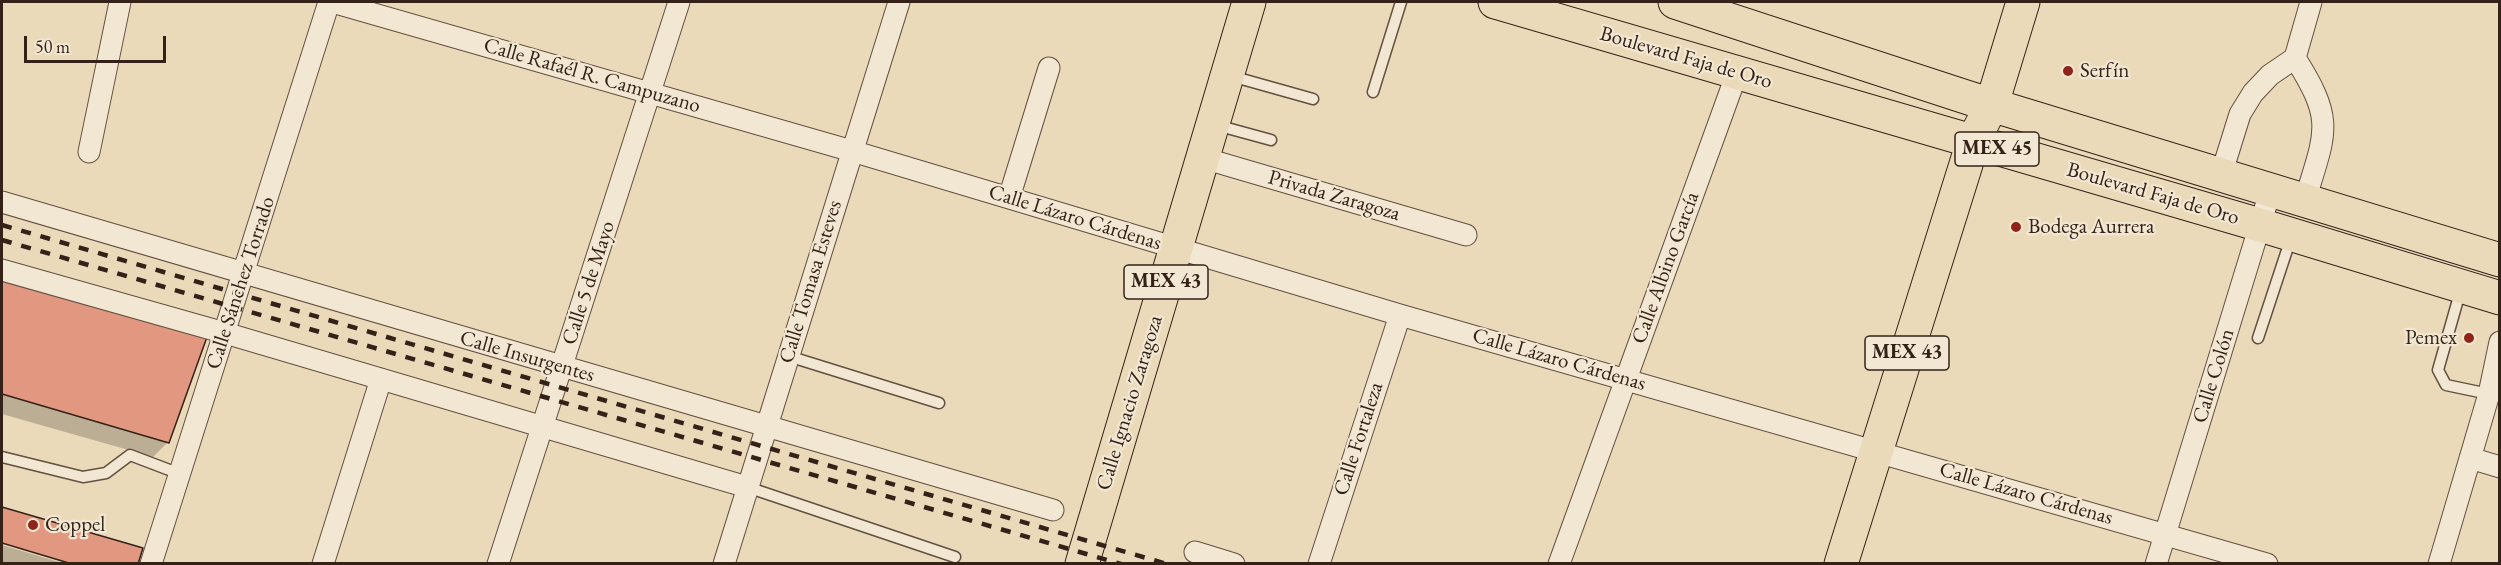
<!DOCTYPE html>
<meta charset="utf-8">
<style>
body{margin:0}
#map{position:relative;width:2501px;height:565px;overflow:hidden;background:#ebdab9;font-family:"EB Garamond",serif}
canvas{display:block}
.frame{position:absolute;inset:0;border:3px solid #342219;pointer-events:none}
.scale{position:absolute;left:24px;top:36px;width:142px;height:27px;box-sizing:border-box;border:3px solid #342219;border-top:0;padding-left:8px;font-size:18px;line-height:21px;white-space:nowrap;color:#342219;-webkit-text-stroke:4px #f2e7d2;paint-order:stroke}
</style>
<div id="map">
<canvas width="2501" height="565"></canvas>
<div class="frame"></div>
<div class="scale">50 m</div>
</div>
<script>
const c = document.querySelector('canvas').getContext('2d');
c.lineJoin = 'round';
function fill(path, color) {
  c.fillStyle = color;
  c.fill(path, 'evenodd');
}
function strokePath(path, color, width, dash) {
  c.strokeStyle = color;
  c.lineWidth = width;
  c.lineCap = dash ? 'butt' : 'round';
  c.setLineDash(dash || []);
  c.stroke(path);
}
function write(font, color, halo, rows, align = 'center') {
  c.font = font + ' "EB Garamond",serif';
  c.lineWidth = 4.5;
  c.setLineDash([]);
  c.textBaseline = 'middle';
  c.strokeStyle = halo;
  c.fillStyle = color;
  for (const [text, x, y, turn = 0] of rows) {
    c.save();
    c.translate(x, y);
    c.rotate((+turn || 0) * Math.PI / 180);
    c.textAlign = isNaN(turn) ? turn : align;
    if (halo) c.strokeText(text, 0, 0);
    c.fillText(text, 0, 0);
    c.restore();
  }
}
fill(new Path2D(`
 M 2,282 L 205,338 L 168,442 L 153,457 L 2,414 Z
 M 2,545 L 66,564 L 2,563 Z`), '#0003');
const building = new Path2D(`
 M 2,280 L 207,337 L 169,443 L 2,394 Z
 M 2,507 L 143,548 L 138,564 L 72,564 L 2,543 Z`);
fill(building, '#e19780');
strokePath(building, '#342219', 1.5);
const lane = new Path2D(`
 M 1231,76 L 1313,99
 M 1373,92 L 1401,2
 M 1216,125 L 1271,140
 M 2461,289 L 2438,370 L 2446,385 L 2489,394
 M 2258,338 L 2291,238
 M 788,356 L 939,403
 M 2,457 L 83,477 L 106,473 L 130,455 L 180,474
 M 747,487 L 955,557`);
const street = new Path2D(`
 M 332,2 L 852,151 L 1400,315 L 2267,564
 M 2295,58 C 2335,121 2326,131 2305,200
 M 89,152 L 120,2
 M 1203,158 L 1466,235
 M 2221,175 L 2240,114 L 2253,93 L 2270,75 L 2295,58 L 2311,2
 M 1009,198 L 1049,68
 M 2,202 L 1053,510
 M 2,270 L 225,333 L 747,487
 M 2470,458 L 2500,467
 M 1195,552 L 1234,564
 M 151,564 L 329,2
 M 323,564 L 381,379
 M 498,564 L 679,2
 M 724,564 L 899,2
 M 1319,564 L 1400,315
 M 1559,564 L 1737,73
 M 2156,564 L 2271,189
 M 2439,564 L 2489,394 L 2500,342`);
const primary = new Path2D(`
 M 1495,2 L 2260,225 L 2500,298
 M 1675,2 L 1972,99 L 2500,260
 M 1082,564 L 1249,2
 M 1841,564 L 1973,142 L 1992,104 L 2023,2`);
strokePath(lane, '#625041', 13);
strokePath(street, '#625041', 23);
strokePath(primary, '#342219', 35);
strokePath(lane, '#f2e7d2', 10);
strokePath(street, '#f2e7d2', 21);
strokePath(primary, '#ebdab9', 33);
strokePath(new Path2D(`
 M 2,225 L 1167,564
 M 2,240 L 1121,564`), '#342219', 4.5, [10, 10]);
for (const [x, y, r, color] of [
 [2068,71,6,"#8f2418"],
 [2016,227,6,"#8f2418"],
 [2469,338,6,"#8f2418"],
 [33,525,6,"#8f2418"]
]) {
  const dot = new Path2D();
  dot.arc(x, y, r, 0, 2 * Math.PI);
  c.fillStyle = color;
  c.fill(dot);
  strokePath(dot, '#f2e7d2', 2);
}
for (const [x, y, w] of [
 [1997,149,84],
 [1166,282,84],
 [1907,353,84]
]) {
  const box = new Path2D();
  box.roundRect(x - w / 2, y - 17, w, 34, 4.5);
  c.fillStyle = '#f2e7d2';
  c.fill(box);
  strokePath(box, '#342219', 1.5);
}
write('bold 20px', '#342219', null, [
 ["MEX 45",1997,149],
 ["MEX 43",1166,282],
 ["MEX 43",1907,353]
]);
write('21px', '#342219', '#f2e7d2', [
 ["Boulevard Faja de Oro",1686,58,16],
 ["Calle Rafaél R. Campuzano",592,76,16],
 ["Boulevard Faja de Oro",2153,194,16],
 ["Privada Zaragoza",1334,196,16],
 ["Calle Lázaro Cárdenas",1075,218,17],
 ["Calle Albino García",1666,268,-70],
 ["Calle Tomasa Esteves",811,282,-73],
 ["Calle Sánchez Torrado",241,283,-72],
 ["Calle 5 de Mayo",589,283,-72],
 ["Calle Insurgentes",527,357,16],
 ["Calle Lázaro Cárdenas",1559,360,16],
 ["Calle Colón",2214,376,-73],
 ["Calle Ignacio Zaragoza",1130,403,-73],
 ["Calle Fortaleza",1359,439,-72],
 ["Calle Lázaro Cárdenas",2026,494,16]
]);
write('21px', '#342219', '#f2e7d2', [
 ["Serfín",2080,71],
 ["Bodega Aurrera",2028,227],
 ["Pemex",2457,338,"right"],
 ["Coppel",45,525]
], 'left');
</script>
